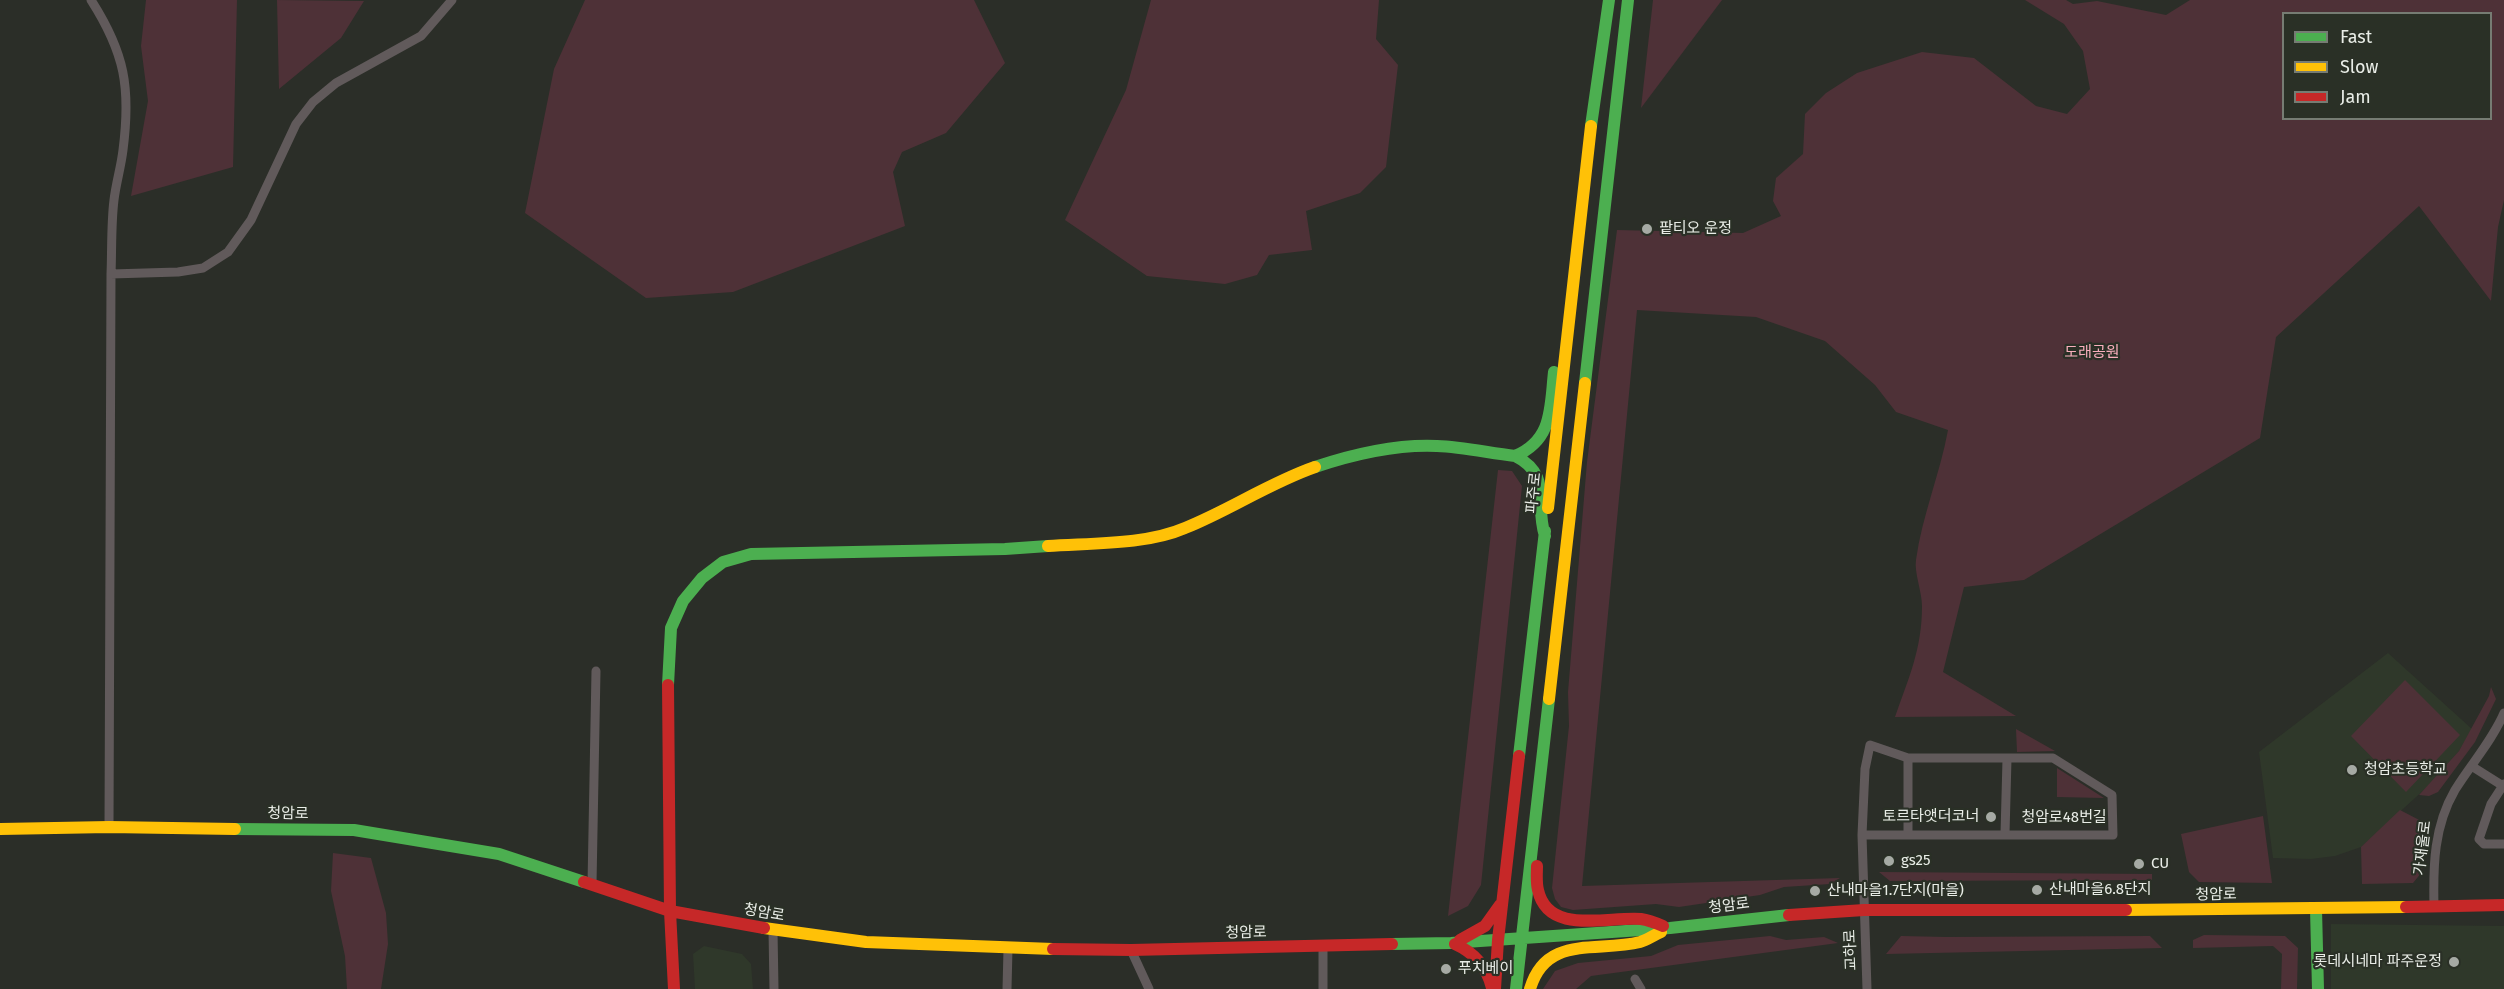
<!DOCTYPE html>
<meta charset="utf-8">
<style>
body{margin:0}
#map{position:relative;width:2504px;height:989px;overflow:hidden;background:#2b2e28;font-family:"Fira Sans",sans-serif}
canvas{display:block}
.legend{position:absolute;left:2282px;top:12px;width:210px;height:108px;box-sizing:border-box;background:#2a3026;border:2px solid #767c73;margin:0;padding:8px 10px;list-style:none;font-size:18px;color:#e9ede7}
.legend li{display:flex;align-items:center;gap:12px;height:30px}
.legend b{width:30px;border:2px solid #767c73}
</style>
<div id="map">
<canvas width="2504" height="989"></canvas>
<ul class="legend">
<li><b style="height:8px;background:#4caf50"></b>Fast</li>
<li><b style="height:8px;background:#ffc107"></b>Slow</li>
<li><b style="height:8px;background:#c62828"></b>Jam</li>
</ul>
</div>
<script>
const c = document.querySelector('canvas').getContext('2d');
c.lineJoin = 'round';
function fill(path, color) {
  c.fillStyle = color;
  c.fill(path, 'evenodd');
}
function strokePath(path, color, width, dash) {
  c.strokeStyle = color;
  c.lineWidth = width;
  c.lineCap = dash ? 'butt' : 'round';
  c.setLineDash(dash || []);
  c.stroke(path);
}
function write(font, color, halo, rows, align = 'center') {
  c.font = font + ' "Fira Sans","Noto Sans KR",sans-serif';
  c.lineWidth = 4.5;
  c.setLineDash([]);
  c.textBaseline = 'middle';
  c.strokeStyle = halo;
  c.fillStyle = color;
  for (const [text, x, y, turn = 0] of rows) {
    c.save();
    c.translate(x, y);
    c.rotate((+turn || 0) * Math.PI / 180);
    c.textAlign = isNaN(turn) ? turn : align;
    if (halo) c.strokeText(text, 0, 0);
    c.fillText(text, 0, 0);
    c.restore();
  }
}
fill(new Path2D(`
 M 2388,653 L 2472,729 L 2459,751 L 2426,788 L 2361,847 L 2335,856 L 2311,859 L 2273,858 L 2259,752 Z
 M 2331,924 L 2504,926 L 2504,989 L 2331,989 Z
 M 704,946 L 742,954 L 751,964 L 753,989 L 695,989 L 693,954 Z`), '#2f382a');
fill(new Path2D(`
 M 146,0 L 237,0 L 233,167 L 131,196 L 148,101 L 141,46 Z
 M 277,0 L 364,1 L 341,38 L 279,89 Z
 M 585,0 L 974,0 L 1005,63 L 946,133 L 902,152 L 893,172 L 905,226 L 733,292 L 646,298 L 525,213 L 554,69 Z
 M 1151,0 L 1379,0 L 1376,39 L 1398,65 L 1386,167 L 1360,193 L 1306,211 L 1312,250 L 1269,255 L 1257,275 L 1225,284 L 1147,276 L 1065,220 L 1126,90 Z
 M 1653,0 L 1722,0 L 1641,108 Z
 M 2025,0 L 2066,0 L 2073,4 L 2097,1 L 2166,15 L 2190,0 L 2504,0 L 2504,200 L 2498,227 L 2491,301 L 2419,206 L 2276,337 L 2260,438 L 2024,580 L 1964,587 L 1943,672 L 2016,716 L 1895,717 C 1909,677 1922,649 1922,606 C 1922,592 1914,572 1916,560 C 1922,516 1940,474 1948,430 L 1896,412 L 1875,385 L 1825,341 L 1756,317 L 1637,310 L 1582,886 L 1840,878 L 1830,884 L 1784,887 L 1760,895 L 1679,907 L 1656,904 L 1573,910 L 1561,907 L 1555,899 L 1552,888 L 1569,726 L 1568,692 L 1587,462 L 1617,230 L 1743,233 L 1781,216 L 1773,201 L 1776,178 L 1803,154 L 1805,114 L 1826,93 L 1857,73 L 1922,52 L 1974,58 L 2036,106 L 2067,114 L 2090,89 L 2083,51 L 2064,24 ZM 2284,14 L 2490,14 L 2490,118 L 2284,118 Z
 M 1498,470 L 1512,471 L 1522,486 L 1481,885 L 1468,906 L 1448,916 Z
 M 2405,680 L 2460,735 L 2406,792 L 2351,736 Z
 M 2491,687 L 2496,699 L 2475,742 L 2438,792 L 2429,796 L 2419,795 L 2459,751 L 2489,696 Z
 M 2016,729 L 2055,751 L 2017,752 Z
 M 2057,768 L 2104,798 L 2057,797 Z
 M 2400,810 L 2425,823 L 2422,872 L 2413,883 L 2362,884 L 2361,847 Z
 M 2263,816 L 2272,883 L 2199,882 L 2189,872 L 2181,834 Z
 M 333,853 L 371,858 L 386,913 L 388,944 L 381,989 L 347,989 L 345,956 L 331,891 Z
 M 1879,872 L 2152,874 L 2152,880 L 1890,881 Z
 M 2204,935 L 2285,936 L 2298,948 L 2297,989 L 2281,989 L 2282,954 L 2273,946 L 2193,948 L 2193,940 Z
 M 1770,936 L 1786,940 L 1824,937 L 1838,943 L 1591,976 L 1576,989 L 1543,989 L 1555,971 L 1578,963 L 1651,956 L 1678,945 Z
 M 1901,936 L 1946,937 L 2150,936 L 2162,948 L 1886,954 Z`), '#4e3137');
strokePath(new Path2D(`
 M 91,0 C 125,53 131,88 123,150 C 121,167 116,183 114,200 C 111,224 112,250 111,274 L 109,827
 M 111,274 L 178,272 L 203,268 L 228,252 L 251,220 L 296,124 L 313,102 L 336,83 L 421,36 L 452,0
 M 1908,758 L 1908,835
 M 2473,767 L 2503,786
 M 2504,784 L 2491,804 L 2479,839 L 2484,844 L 2504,844
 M 2005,834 L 2007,759
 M 1862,835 L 2113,835 L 2112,795 L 2053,758 L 1908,758 L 1870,745 L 1865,769 L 1862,835 L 1867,989
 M 592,884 L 596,671
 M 2434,906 C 2433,865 2434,826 2455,790 C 2471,764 2492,741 2504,713
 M 773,930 L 774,989
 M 1131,950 L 1149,989
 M 1635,979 L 1641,989
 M 1007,989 L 1008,949
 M 1323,989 L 1323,947`), '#615a5b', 9);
strokePath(new Path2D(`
 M 1591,126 L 1609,0
 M 1585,383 L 1628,0
 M 1515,456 C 1553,440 1550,408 1554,372
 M 1315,467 C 1354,454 1395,444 1437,446 C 1463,447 1489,453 1515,456 C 1553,475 1534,502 1545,536
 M 668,685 L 671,628 L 683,601 L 702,578 L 723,562 L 751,554 L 1005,549 L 1048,546
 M 1519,756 L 1545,531
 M 235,829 L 354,830 L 499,854 L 584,882
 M 2316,909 L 2318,989
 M 1392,944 L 1451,943 L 1670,928 L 1789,915
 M 1516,989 L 1549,699`), '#4caf50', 12);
strokePath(new Path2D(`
 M 1548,508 L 1591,126
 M 1048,546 C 1091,543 1146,545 1185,528 C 1230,510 1269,483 1315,467
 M 1549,699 L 1585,383
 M 0,829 L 109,827 L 235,829
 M 2126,910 L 2406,907
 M 764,928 L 866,942 L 1053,949
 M 1530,989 C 1546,934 1597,953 1640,942 C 1647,940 1654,935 1661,932`), '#ffc107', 12);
strokePath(new Path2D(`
 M 668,685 L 670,911 L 674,989
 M 1537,866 C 1537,873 1536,882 1538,890 C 1548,936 1608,916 1641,919 C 1648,920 1656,923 1663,926
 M 584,882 L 670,911 L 764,928
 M 2406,907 L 2504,905
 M 1789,915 L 1864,910 L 2126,910
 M 1460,940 L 1485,926 L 1500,905
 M 1455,944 C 1475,953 1487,967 1492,988
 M 1053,949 L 1131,950 L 1392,944
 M 1495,989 L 1498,940 L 1519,756`), '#c62828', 12);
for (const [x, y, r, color] of [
 [1647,229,6,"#a6aaa4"],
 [2352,770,6,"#a6aaa4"],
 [1991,817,6,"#a6aaa4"],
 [1889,861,6,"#a6aaa4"],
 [2139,864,6,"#a6aaa4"],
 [2037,890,6,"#a6aaa4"],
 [1815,891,6,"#a6aaa4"],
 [2454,962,6,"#a6aaa4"],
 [1446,969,6,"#a6aaa4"]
]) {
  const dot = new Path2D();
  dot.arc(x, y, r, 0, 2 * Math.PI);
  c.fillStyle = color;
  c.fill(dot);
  strokePath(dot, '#2a3026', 2);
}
write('15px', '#e9ede7', '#2a3026', [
 ["팥티오 운정",1659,229],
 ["청암초등학교",2364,770],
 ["토르타앳더코너",1979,817,"right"],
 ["gs25",1901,861],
 ["CU",2151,864],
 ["산내마을6.8단지",2049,890],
 ["산내마을1.7단지(마을)",1827,891],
 ["롯데시네마 파주운정",2442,962,"right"],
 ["푸치베이",1458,969]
], 'left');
write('15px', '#f8aebc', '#2a3026', [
 ["도래공원",2092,353]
]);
write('15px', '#e9ede7', '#2a3026', [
 ["파주로",1534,493,-84],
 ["청암로",288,814,1],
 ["청암로48번길",2064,818],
 ["가재울로",2423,848,-83],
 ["청암로",2216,895,-1],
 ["청암로",1729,906,-7],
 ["청암로",764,913,10],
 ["청암로",1246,933,-1],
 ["교하로",1851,950,-92]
]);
</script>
